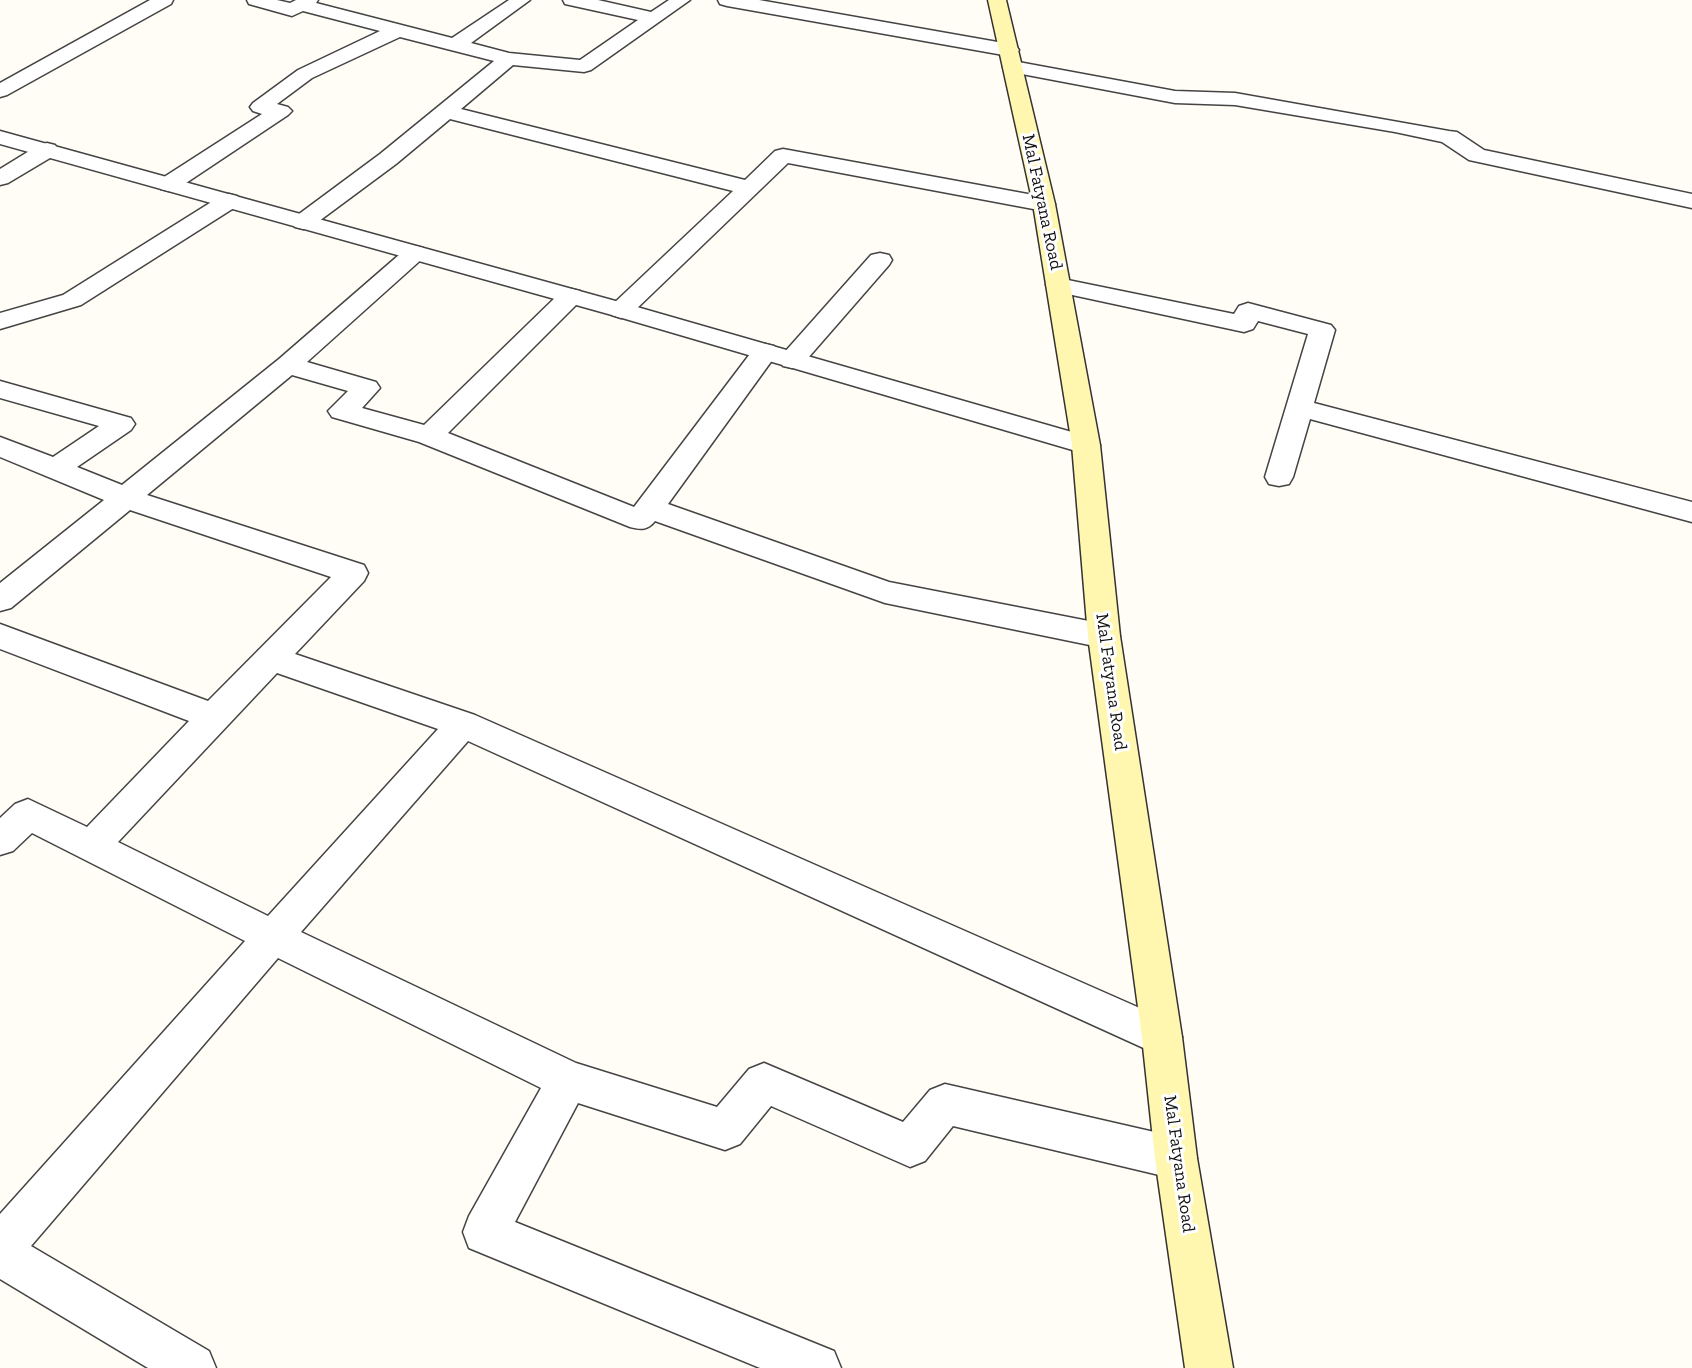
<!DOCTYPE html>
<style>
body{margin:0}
canvas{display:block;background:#fffdf5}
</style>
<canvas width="1692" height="1368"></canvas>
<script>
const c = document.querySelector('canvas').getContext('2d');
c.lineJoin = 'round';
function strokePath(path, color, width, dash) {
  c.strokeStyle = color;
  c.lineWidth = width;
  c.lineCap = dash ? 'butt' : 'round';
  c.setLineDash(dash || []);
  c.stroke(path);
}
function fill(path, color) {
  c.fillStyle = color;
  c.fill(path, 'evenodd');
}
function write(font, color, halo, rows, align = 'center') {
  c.font = font + ' "Zilla Slab",serif';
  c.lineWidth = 6;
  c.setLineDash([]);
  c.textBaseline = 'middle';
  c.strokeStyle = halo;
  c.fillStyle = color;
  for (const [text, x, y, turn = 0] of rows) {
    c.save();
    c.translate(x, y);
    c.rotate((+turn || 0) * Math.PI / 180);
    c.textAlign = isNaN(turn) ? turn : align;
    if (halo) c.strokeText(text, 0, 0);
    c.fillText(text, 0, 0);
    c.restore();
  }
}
const minor = new Path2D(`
 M 150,0 L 173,0 L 171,4 L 7,95 L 0,97 L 0,83 Z
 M 247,0 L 277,0 L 290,3 L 296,0 L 318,0 L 316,3 L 452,38 L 509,0 L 530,0 L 471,43 L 509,53 L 580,60 L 638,20 L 565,4 L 563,0 L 598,0 L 651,12 L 669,0 L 690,0 L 591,70 L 584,72 L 513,65 L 461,109 L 745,180 L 775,151 L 783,149 L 1044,197 L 1052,199 L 1055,204 L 1052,209 L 1044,211 L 788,163 L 630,315 L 621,318 L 612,315 L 608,310 L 612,305 L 733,191 L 450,119 L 396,164 L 311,227 L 303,229 L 295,227 L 291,222 L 295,217 L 380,154 L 494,61 L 400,37 L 312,78 L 277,104 L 288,107 L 292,111 L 288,115 L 177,189 L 169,191 L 161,189 L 158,184 L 161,179 L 262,114 L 253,111 L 250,107 L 253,103 L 298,70 L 380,31 L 303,11 L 292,16 L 249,4 Z
 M 718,0 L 759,0 L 1009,44 L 1016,46 L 1019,50 L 1016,54 L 1009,56 L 727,6 L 720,4 Z
 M 47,143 L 55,145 L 58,150 L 55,155 L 8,183 L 0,185 L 0,169 L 39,145 Z
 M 229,194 L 237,196 L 240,201 L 237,206 L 81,305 L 0,329 L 0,313 L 63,295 L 221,196 Z
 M 415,246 L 423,248 L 427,253 L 423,258 L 307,362 L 376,382 L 380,388 L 362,408 L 424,425 L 562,291 L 571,289 L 580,291 L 583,296 L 580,301 L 448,433 L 634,507 L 756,346 L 765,344 L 774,346 L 778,352 L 668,504 L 889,582 L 1104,624 L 1115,628 L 1120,636 L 1115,644 L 1104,648 L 885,603 L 655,521 C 648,530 641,530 630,527 L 419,442 L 332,417 L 328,411 L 348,391 L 292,375 L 147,495 L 364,565 L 368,573 L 364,581 L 295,654 L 475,715 L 1176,1024 L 1182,1037 L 1176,1050 L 1162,1056 L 1148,1050 L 468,741 L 301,932 L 576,1063 L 717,1107 L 749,1069 L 764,1063 L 903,1122 L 930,1090 L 945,1084 L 1176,1137 L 1191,1143 L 1197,1158 L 1191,1173 L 1176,1179 L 953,1126 L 925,1161 L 910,1167 L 771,1106 L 740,1144 L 725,1150 L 578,1103 L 515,1222 L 834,1351 L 841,1368 L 760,1368 L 469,1248 L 463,1232 L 469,1216 L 541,1088 L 278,958 L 31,1246 L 209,1351 L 216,1368 L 148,1368 L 0,1279 L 0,1214 L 245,941 L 32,833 L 13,851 L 0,855 L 0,818 L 15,804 L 28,799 L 87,827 L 189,721 L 0,649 L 0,624 L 208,701 L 331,577 L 130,510 L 11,608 L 0,611 L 0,583 L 104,500 L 0,457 L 0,437 L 53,457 L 99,426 L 0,398 L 0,381 L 131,418 L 135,424 L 131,430 L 77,467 L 122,485 L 279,359 L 407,248 ZM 277,673 L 438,729 L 268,916 L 118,842 Z
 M 880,253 L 889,255 L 892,260 L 889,265 L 801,366 L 792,368 L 783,366 L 779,360 L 783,354 L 871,255 Z
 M 1058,278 L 1234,314 L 1239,306 L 1248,303 L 1331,325 L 1335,330 L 1314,403 L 1692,502 L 1692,522 L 1310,419 L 1293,477 L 1289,484 L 1279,486 L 1269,484 L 1265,477 L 1308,334 L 1258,321 L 1253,329 L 1244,332 L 1049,290 L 1046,285 L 1049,280 Z`);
const tertiary = new Path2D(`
 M 1013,61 L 1175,91 L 1235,93 L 1449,131 L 1457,132 L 1484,150 L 1692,194 L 1692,208 L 1469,160 L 1442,142 L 1395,132 L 1235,105 L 1175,103 L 1006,71 L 1003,67 L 1006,63 Z
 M 0,131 L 630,305 L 1096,439 L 1100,445 L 1096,451 L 1086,454 L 1076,451 L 612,315 L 0,144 Z`);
const secondary = new Path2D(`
 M 988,0 L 1006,0 L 1055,204 L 1100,445 L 1120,636 L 1182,1037 L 1197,1158 L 1233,1368 L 1185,1368 L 1155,1158 L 1142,1037 L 1088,636 L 1072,445 L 1033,204 Z`);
strokePath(minor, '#444', 3);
strokePath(tertiary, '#444', 3);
strokePath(secondary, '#333', 3);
fill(minor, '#fff');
fill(tertiary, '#fff');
fill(secondary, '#fff6b0');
write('18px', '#111', '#fff', [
 ["Mal Fatyana Road",1042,202,78],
 ["Mal Fatyana Road",1111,682,82],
 ["Mal Fatyana Road",1179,1164,82]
]);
</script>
